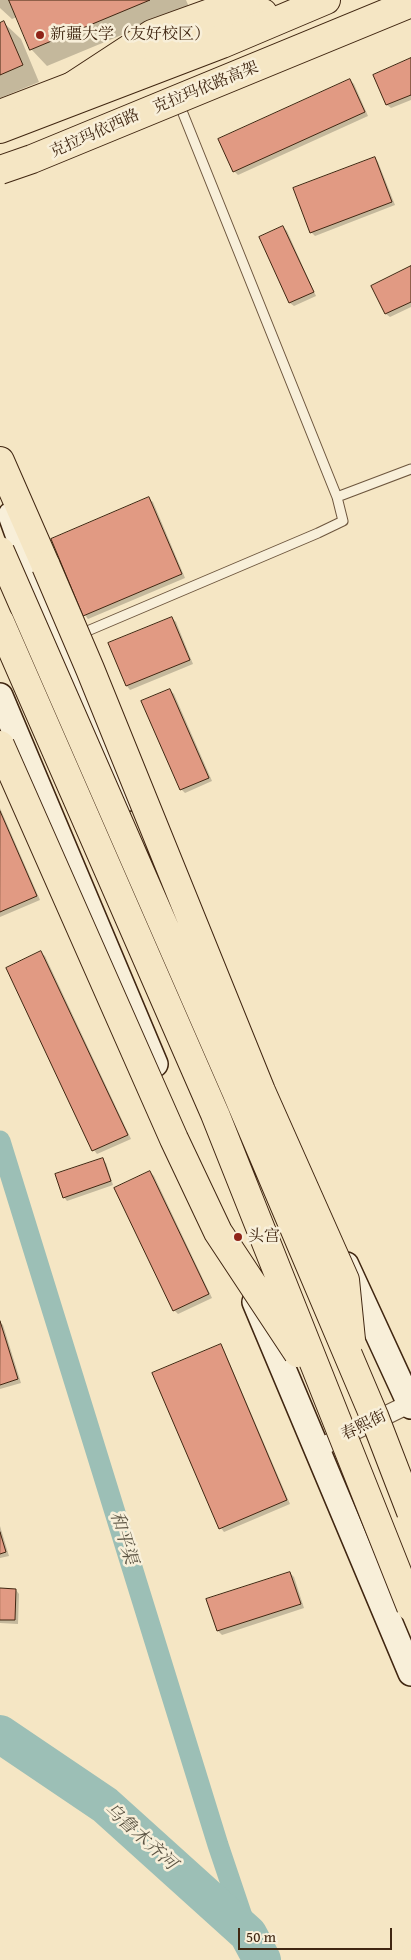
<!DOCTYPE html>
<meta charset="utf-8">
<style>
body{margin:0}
#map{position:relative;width:411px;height:1960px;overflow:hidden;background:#f5e6c4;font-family:"Gentium Book Plus",serif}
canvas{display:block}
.scale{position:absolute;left:238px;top:1928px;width:154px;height:22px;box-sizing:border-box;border:2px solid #402611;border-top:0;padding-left:6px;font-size:15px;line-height:18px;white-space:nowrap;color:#402611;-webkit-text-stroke:4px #f8efd9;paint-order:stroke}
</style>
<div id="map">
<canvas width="411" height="1960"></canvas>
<div class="scale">50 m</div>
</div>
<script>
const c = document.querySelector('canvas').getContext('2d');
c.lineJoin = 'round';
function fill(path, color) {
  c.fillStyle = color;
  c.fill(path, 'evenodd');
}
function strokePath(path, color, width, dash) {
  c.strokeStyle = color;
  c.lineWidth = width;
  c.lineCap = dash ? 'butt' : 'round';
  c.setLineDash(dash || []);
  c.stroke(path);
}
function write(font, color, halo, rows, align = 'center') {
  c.font = font + ' "Gentium Book Plus","Noto Serif SC",serif';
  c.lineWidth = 5;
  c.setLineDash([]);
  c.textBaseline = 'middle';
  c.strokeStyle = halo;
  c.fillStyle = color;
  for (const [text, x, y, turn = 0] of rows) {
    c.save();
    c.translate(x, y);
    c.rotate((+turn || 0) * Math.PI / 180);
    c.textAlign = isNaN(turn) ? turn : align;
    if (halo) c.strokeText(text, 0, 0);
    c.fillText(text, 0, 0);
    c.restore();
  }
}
fill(new Path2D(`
 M 0,0 L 186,0 L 189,7 L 47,66 L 31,49 L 17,17 L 12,19 L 0,8 Z
 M 4,23 L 21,39 L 39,82 L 0,98 L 0,25 Z
 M 411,59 L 411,100 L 391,108 L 387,105 L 374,75 Z
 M 350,80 L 354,84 L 368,116 L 238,175 L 234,171 Z
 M 375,158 L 378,162 L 395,205 L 315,236 L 311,232 Z
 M 283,227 L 287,231 L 316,296 L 294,306 L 290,303 L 261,237 Z
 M 411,268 L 411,307 L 390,317 L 386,314 L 373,286 Z
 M 149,499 L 153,502 L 185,578 L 88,619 L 85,615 Z
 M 172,618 L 176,622 L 193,664 L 130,690 L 127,686 L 109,644 Z
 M 170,690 L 174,694 L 212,781 L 185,793 L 181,789 L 143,702 Z
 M 0,808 L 40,900 L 0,917 Z
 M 41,953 L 45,956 L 131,1139 L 97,1154 L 94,1150 Z
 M 102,1160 L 106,1163 L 113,1185 L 67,1201 L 64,1197 Z
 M 150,1172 L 154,1176 L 212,1298 L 178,1314 L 174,1310 Z
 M 0,1322 L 3,1325 L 21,1383 L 0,1389 Z
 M 220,1346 L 224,1350 L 290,1504 L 224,1532 L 221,1528 Z
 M 0,1526 L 9,1556 L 0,1558 Z
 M 290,1573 L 294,1577 L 304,1608 L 222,1635 L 218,1631 L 208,1599 Z
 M 0,1589 L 16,1590 L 19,1594 L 18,1624 L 0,1623 Z`), '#0003');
strokePath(new Path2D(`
 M 0,1141 L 218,1845 L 248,1934`), '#9cbfb6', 21);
strokePath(new Path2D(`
 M 0,1734 L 105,1805 L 248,1934 L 262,1960`), '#9cbfb6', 38);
const building = new Path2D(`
 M 9,0 L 150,0 L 30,50 Z
 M 4,21 L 23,65 L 0,75 L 0,23 Z
 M 411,58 L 411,95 L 386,105 L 373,75 Z
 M 350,79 L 365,112 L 233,172 L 218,139 Z
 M 375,157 L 392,202 L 310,233 L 293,188 Z
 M 283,226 L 314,292 L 289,303 L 259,237 Z
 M 411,266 L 411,302 L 385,314 L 371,286 Z
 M 149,497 L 182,574 L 83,616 L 51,539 Z
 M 172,617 L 190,660 L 126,686 L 108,643 Z
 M 170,689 L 209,778 L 180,790 L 141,701 Z
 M 0,811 L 37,896 L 0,912 Z
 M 41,951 L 128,1135 L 92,1151 L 6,968 Z
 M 103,1158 L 111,1181 L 63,1198 L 55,1174 Z
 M 150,1171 L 209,1294 L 173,1311 L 114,1188 Z
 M 0,1321 L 18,1379 L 0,1385 Z
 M 221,1344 L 287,1500 L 219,1529 L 152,1373 Z
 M 0,1532 L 6,1552 L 0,1554 Z
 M 290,1572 L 301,1604 L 217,1631 L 206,1599 Z
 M 0,1588 L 16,1589 L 15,1620 L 0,1620 Z`);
fill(building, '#e19a83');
strokePath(building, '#402611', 1);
const service = new Path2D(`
 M 178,101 L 337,497
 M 78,635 L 318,533 L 343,521 L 337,497 L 411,469`);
const minor = new Path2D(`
 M 317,1449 L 411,1403`);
const secondary = new Path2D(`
 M 11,515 L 57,643 L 129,798
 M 0,696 L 155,1064
 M 346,1265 L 411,1406
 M 255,1302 L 411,1673`);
const primary = new Path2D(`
 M 0,114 L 263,13`);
const trunk = new Path2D(`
 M 68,89 L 152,34 L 246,0
 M 0,129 L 222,44 L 326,0
 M 0,461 L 46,566`);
strokePath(service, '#6d563e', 11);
strokePath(minor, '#6d563e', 20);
strokePath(secondary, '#402611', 28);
strokePath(primary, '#402611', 30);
strokePath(trunk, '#402611', 30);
strokePath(service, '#f8efd9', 9);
strokePath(minor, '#f8efd9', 18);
strokePath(secondary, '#f8efd9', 25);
strokePath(primary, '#f5e6c4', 28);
strokePath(trunk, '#f5e6c4', 28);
const trunkBridge = new Path2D(`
 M 0,170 L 32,159 L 411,3
 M 0,551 L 236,1091 L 374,1416 L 411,1512
 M 46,566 L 90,669 L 261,1091 L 345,1280 L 351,1340
 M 0,622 L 215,1114 L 411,1607
 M 0,745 L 174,1139 L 218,1232 L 298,1353`);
strokePath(trunkBridge, '#402611', 30, []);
strokePath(trunkBridge, '#f5e6c4', 28);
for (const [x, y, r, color] of [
 [40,35,5,"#8f2418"],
 [238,1237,5,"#8f2418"]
]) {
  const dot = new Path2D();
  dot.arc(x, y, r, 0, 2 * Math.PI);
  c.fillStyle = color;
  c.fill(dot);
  strokePath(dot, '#f8efd9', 2);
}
write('16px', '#402611', '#f8efd9', [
 ["新疆大学（友好校区）",50,35],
 ["头宫",248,1237]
], 'left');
write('16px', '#402611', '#f8efd9', [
 ["克拉玛依路高架",206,88,-22],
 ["克拉玛依西路",95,134,-24],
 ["春熙街",364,1426,-26]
]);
write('italic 18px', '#5c5443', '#f8efd9', [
 ["和平渠",123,1538,73],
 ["乌鲁木齐河",140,1837,42]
]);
</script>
